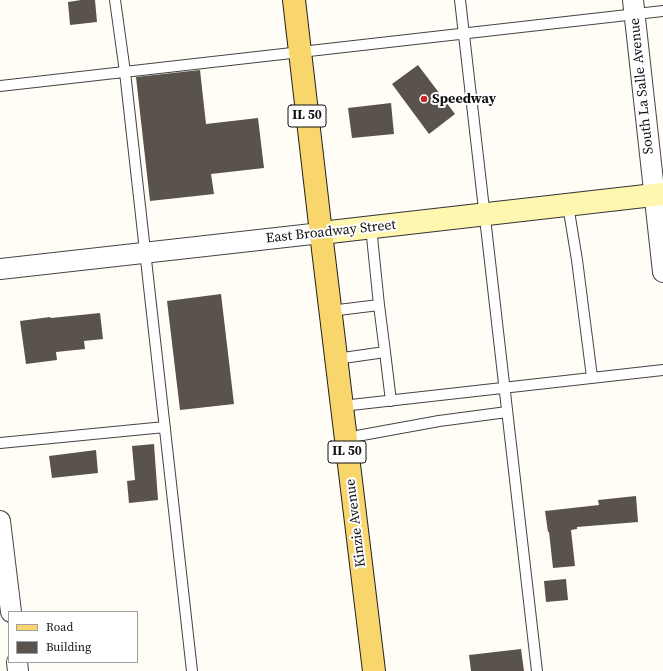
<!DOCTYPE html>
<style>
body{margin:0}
#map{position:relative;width:663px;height:671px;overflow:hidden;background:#fffdf5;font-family:"Source Serif 4",serif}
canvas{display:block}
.legend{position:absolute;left:8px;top:611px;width:130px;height:52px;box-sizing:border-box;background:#fff;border:1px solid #a0a0a0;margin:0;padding:5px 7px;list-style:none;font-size:12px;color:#111}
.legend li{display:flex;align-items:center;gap:8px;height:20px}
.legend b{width:20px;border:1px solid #a0a0a0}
</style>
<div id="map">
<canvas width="663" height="671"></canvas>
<ul class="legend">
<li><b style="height:5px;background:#f9d66b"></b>Road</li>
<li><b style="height:11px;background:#5a524d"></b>Building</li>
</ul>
</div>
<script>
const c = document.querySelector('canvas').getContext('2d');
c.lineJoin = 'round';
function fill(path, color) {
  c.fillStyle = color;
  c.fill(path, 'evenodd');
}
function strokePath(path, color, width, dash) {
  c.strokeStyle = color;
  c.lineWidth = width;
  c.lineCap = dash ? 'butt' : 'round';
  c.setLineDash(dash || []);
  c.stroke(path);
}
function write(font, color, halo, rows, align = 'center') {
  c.font = font + ' "Source Serif 4",serif';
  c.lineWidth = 4;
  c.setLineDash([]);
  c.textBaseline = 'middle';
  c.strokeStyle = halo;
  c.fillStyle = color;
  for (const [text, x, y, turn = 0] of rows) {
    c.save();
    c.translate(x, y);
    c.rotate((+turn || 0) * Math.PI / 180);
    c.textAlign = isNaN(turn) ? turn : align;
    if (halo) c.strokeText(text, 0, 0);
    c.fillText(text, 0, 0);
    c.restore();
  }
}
fill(new Path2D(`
 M 81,0 L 95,0 L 97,22 L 70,25 L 68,2 Z
 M 418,65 L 455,114 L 429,134 L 392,84 Z
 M 200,70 L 206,124 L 258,118 L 264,168 L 211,174 L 214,194 L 150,201 L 136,77 Z
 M 391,103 L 394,134 L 352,138 L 348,108 Z
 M 221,294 L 234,404 L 180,410 L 167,301 Z
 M 100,313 L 103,339 L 84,341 L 85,349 L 56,352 L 57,360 L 26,364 L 20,321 L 50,317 L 51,318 Z
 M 154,444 L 158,500 L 129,503 L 127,481 L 135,480 L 132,446 Z
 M 96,450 L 98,473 L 52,478 L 49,456 Z
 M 636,496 L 638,522 L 577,527 L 577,529 L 571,530 L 575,566 L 553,568 L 549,532 L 548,532 L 545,511 L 599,505 L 598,500 Z
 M 566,579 L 568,600 L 546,602 L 544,581 Z
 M 521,649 L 524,671 L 471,671 L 469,655 Z`), '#5a524d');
const lane = new Path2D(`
 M 115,0 L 125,72 L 192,671
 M 460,0 L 537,671
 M 0,86 L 663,11
 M 568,205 L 577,260 L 592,377
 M 330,311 L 379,305 L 371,227
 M 385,352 L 391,401
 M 336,359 L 385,352 L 379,305
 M 342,406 L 663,370
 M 346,438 L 439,421 L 507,412
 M 0,443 L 165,427`);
const street = new Path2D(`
 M 633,0 L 663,272
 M 0,269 L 321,233
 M 0,521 L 11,612
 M 17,662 L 18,671`);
const secondary = new Path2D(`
 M 321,233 L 663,194`);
const primary = new Path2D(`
 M 294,0 L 321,233 L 374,671`);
strokePath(lane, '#444', 12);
strokePath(street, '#444', 22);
strokePath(secondary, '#333', 24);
strokePath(primary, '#222', 24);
strokePath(lane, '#fff', 10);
strokePath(street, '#fff', 20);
strokePath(secondary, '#fff6b0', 22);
strokePath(primary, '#f9d66b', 22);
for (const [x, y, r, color] of [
 [424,99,4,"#c4262e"]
]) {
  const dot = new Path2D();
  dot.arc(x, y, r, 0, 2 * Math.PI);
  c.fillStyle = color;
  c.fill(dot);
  strokePath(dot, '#fff', 1.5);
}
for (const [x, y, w] of [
 [307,116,38],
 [347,452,38]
]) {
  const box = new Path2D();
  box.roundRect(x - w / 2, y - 11, w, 22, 3);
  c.fillStyle = '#fff';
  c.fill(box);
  strokePath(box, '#111', 1);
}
write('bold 13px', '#111', null, [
 ["IL 50",307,116],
 ["IL 50",347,452]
]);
write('14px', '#111', '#fff', [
 ["South La Salle Avenue",642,86,-96],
 ["East Broadway Street",331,232,-6],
 ["Kinzie Avenue",356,523,-97]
]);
write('bold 14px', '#111', '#fff', [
 ["Speedway",432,99]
], 'left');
</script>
